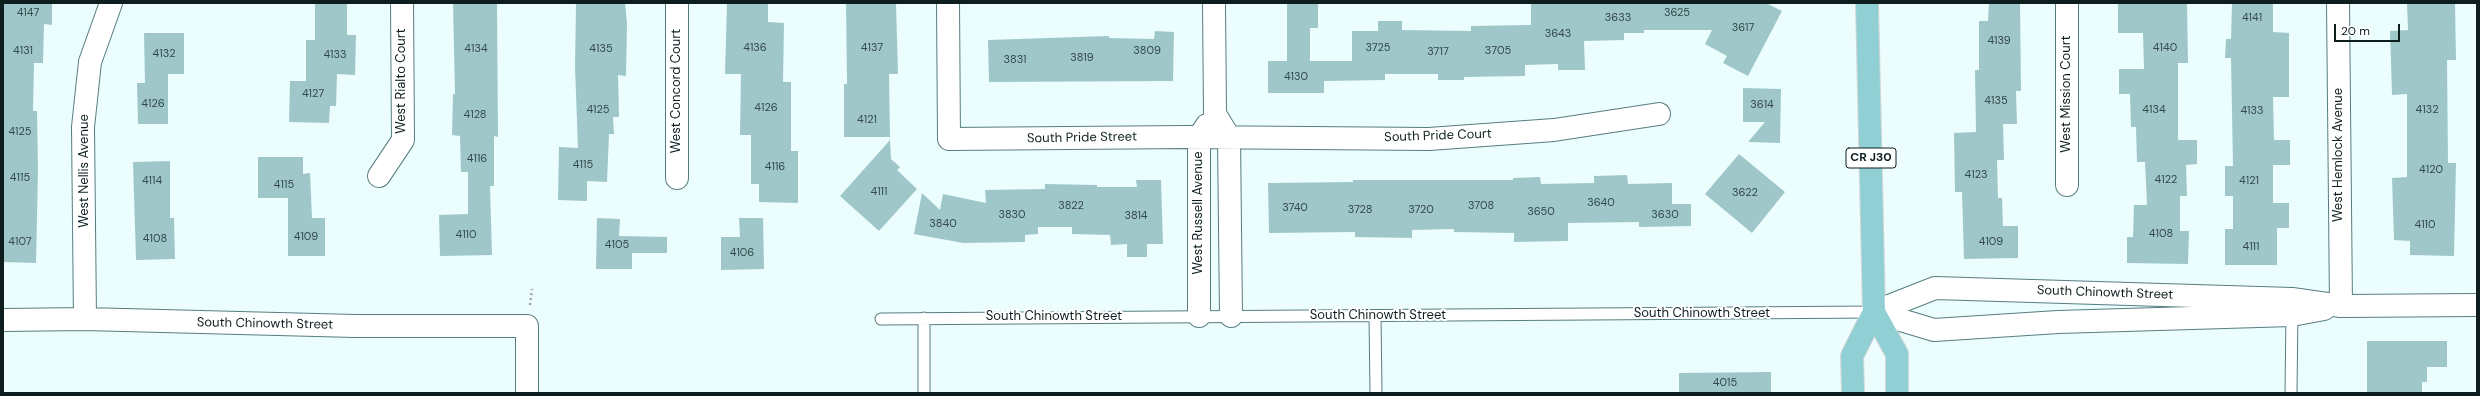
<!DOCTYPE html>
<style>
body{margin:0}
#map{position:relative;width:2480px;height:396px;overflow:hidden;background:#ecfdfd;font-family:"DM Sans",sans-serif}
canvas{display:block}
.frame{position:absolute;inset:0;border:4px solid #0e1e1f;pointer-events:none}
.scale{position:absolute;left:2334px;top:24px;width:66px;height:18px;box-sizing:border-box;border:2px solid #0e1e1f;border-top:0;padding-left:5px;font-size:12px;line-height:14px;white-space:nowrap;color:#0e1e1f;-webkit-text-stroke:3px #fff;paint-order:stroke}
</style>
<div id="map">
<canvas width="2480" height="396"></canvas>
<div class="frame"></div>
<div class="scale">20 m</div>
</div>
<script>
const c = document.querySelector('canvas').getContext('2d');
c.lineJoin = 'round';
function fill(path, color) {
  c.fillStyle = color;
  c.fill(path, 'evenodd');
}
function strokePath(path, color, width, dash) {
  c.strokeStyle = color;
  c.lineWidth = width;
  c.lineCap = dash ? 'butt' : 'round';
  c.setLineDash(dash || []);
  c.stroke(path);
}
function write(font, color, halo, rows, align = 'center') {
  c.font = font + ' "DM Sans",sans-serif';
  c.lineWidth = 4;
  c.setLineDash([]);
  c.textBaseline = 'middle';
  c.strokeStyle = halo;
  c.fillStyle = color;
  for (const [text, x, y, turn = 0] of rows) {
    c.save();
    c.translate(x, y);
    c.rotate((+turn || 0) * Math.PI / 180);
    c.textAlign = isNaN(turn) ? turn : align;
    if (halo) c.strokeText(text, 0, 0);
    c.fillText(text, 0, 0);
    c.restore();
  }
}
fill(new Path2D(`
 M 4,3 L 52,3 L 52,25 L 44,24 L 43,63 L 34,63 L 33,111 L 37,111 L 38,170 L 36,263 L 3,262 Z
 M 315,3 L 347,3 L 347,35 L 356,35 L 355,75 L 337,74 L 336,106 L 330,106 L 329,123 L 289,122 L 290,81 L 306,81 L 306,40 L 315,40 Z
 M 453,3 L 497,3 L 498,137 L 494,136 L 494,186 L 490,186 L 492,255 L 440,256 L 439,215 L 468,214 L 468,172 L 461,172 L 460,136 L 452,135 L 453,94 L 455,94 Z
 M 576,3 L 625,3 L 627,23 L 626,76 L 618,75 L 619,117 L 613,117 L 614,134 L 609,134 L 607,182 L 587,181 L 587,201 L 558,200 L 559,147 L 578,148 L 575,67 Z
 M 727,3 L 768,3 L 768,22 L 784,23 L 783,82 L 791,82 L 791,151 L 798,151 L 798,203 L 759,202 L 759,184 L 751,184 L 751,135 L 740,135 L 741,74 L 725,74 Z
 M 846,3 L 896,3 L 898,74 L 889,74 L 890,137 L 844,137 L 844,84 L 847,84 Z
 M 1287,3 L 1318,3 L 1318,28 L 1310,28 L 1310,61 L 1352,61 L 1352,31 L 1378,31 L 1378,21 L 1402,21 L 1402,30 L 1471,31 L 1471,26 L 1531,25 L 1531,3 L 1766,3 L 1782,11 L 1748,76 L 1723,63 L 1727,56 L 1705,44 L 1712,30 L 1644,30 L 1644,33 L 1624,33 L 1624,40 L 1584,41 L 1585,70 L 1558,70 L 1558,64 L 1525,65 L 1525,76 L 1464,77 L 1464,80 L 1438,80 L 1438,74 L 1385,74 L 1385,80 L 1324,81 L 1324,93 L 1268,93 L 1268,61 L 1287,61 Z
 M 1989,3 L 2020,3 L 2021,91 L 2016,91 L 2017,124 L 2003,124 L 2004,160 L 1997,160 L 1998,198 L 2002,198 L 2003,226 L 2018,226 L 2018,258 L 1964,259 L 1962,192 L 1955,192 L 1954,133 L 1976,132 L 1975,70 L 1979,70 L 1979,21 L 1988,21 Z
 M 2118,3 L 2187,3 L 2188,63 L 2178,63 L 2178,140 L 2197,140 L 2197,164 L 2186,165 L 2187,196 L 2180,196 L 2180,231 L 2189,231 L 2188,264 L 2127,263 L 2127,237 L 2133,237 L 2134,205 L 2147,205 L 2145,162 L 2137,162 L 2136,127 L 2131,127 L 2130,94 L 2119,94 L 2119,69 L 2144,69 L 2143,33 L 2118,33 Z
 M 2232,3 L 2273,3 L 2273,32 L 2289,33 L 2289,97 L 2273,97 L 2274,140 L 2290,140 L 2290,165 L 2273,165 L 2273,203 L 2289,203 L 2289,228 L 2277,228 L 2277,265 L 2225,265 L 2225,229 L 2233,229 L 2233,196 L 2225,196 L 2225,166 L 2233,166 L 2231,58 L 2225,58 L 2226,39 L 2231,39 Z
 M 2407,3 L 2455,3 L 2456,60 L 2447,60 L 2448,163 L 2456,163 L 2454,256 L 2410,255 L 2410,241 L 2394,240 L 2392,178 L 2407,177 L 2407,94 L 2392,95 L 2390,31 L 2408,30 Z
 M 1155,31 L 1174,32 L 1173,81 L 989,82 L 988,40 L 1109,36 L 1109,38 L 1154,39 Z
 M 144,33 L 184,33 L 184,74 L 168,74 L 168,124 L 138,124 L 137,83 L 145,83 Z
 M 1743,88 L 1781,89 L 1780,143 L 1748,142 L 1765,122 L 1743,122 Z
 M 890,140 L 891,159 L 900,167 L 897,170 L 917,189 L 879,231 L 840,196 Z
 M 1739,154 L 1785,192 L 1752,233 L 1705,194 Z
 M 258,157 L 303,157 L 303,174 L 310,173 L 312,218 L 325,218 L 325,256 L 288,256 L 288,198 L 258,198 Z
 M 170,161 L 170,218 L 174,218 L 175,259 L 136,260 L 133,162 Z
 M 1627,175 L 1628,184 L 1672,183 L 1672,204 L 1691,204 L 1691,226 L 1639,227 L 1639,222 L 1568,223 L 1568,241 L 1514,242 L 1514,233 L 1454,232 L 1454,229 L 1412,230 L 1412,238 L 1355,237 L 1355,232 L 1269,233 L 1268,183 L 1353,182 L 1353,180 L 1513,180 L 1513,178 L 1540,177 L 1541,184 L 1594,183 L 1594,176 Z
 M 1136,180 L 1161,180 L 1163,244 L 1147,244 L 1147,257 L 1127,257 L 1127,244 L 1111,245 L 1110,235 L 1072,234 L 1072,227 L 1038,227 L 1038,234 L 1025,235 L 1025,242 L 963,243 L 914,234 L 922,193 L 940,210 L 943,194 L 986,203 L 985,190 L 1045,189 L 1045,184 L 1097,185 L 1097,187 L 1137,187 Z
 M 597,218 L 620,219 L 619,236 L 667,237 L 667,253 L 632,253 L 632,269 L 596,269 Z
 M 739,218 L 763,218 L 764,269 L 721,270 L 721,237 L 740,237 Z
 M 2367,341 L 2447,341 L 2447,367 L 2427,367 L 2427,382 L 2422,382 L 2422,393 L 2367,393 Z
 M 1771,372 L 1771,393 L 1679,393 L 1679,373 Z`), '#9fc7ca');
const service = new Path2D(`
 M 1375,316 L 1376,393
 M 881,319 L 1874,312
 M 924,393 L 924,318
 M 2291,393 L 2292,312`);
const minor = new Path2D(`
 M 677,3 L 677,178
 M 948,3 L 949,139 L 1187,137 L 1429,139 L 1554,130 L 1659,114
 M 1214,3 L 1215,114 L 1229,137 L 1231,316
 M 2067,3 L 2067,185
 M 2338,3 L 2341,306
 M 379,176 L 403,140 L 402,3
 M 1199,316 L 1199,137 L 1207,125
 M 85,319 L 83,127 L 90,62 L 111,3
 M 3,320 L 85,319 L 355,326 L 527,326 L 527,393`);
const tertiary = new Path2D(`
 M 1874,312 L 1935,288 L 2292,299 L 2341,306 L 2477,305
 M 1874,312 L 1934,330 L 2058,322 L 2292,315 L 2324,309`);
const primary = new Path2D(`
 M 1867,3 L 1874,312 L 1897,354 L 1897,393
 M 1853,393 L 1852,356 L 1874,312`);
strokePath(service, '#577d80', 13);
strokePath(minor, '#577d80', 24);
strokePath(tertiary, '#577d80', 24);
strokePath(primary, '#d4d6d7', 24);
strokePath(new Path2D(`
 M 530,305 L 532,289`), '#98a8a9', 2.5, [2, 3]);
strokePath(service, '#fff', 11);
strokePath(minor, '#fff', 22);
strokePath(tertiary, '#fff', 22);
strokePath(primary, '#90d0d4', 22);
write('11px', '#32484a', null, [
 ["4147",28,13],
 ["3625",1677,13],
 ["3633",1618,18],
 ["4141",2252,18],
 ["3617",1743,28],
 ["3643",1558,34],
 ["4139",1999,41],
 ["4136",755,48],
 ["4137",872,48],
 ["3725",1378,48],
 ["4140",2165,48],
 ["4134",476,49],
 ["4135",601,49],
 ["4131",23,51],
 ["3809",1147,51],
 ["3705",1498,51],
 ["3717",1438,52],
 ["4132",164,54],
 ["4133",335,55],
 ["3819",1082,58],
 ["3831",1015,60],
 ["4130",1296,77],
 ["4127",313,94],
 ["4135",1996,101],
 ["4126",153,104],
 ["3614",1762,105],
 ["4126",766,108],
 ["4125",598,110],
 ["4134",2154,110],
 ["4132",2427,110],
 ["4133",2252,111],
 ["4128",475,115],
 ["4121",867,120],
 ["4125",20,132],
 ["4116",477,159],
 ["4115",583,165],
 ["4116",775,167],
 ["4120",2431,170],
 ["4123",1976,175],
 ["4115",20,178],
 ["4122",2166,180],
 ["4114",152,181],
 ["4121",2249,181],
 ["4115",284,185],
 ["4111",879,192],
 ["3622",1745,193],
 ["3640",1601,203],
 ["3822",1071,206],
 ["3708",1481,206],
 ["3740",1295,208],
 ["3728",1360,210],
 ["3720",1421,210],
 ["3650",1541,212],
 ["3830",1012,215],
 ["3630",1665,215],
 ["3814",1136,216],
 ["3840",943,224],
 ["4110",2425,225],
 ["4108",2161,234],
 ["4110",466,235],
 ["4109",306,237],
 ["4108",155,239],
 ["4107",20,242],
 ["4109",1991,242],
 ["4105",617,245],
 ["4111",2251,247],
 ["4106",742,253],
 ["4015",1725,383]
]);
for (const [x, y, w] of [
 [1871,158,50]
]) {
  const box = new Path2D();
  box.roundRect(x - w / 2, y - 10, w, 20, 3);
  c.fillStyle = '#fff';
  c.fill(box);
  strokePath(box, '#0e1e1f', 1);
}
write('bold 12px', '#0e1e1f', null, [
 ["CR J30",1871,158]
]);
write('13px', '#0e1e1f', '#fff', [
 ["West Rialto Court",402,81,-90],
 ["West Concord Court",677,91,-90],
 ["West Mission Court",2067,94,-90],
 ["South Pride Court",1438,136,-2],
 ["South Pride Street",1082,138,-1],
 ["West Hemlock Avenue",2339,155,-90],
 ["West Nellis Avenue",85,171,-90],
 ["West Russell Avenue",1199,213,-90],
 ["South Chinowth Street",2105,293,2],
 ["South Chinowth Street",1702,314],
 ["South Chinowth Street",1378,316],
 ["South Chinowth Street",1054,317],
 ["South Chinowth Street",265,324,1]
]);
</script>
